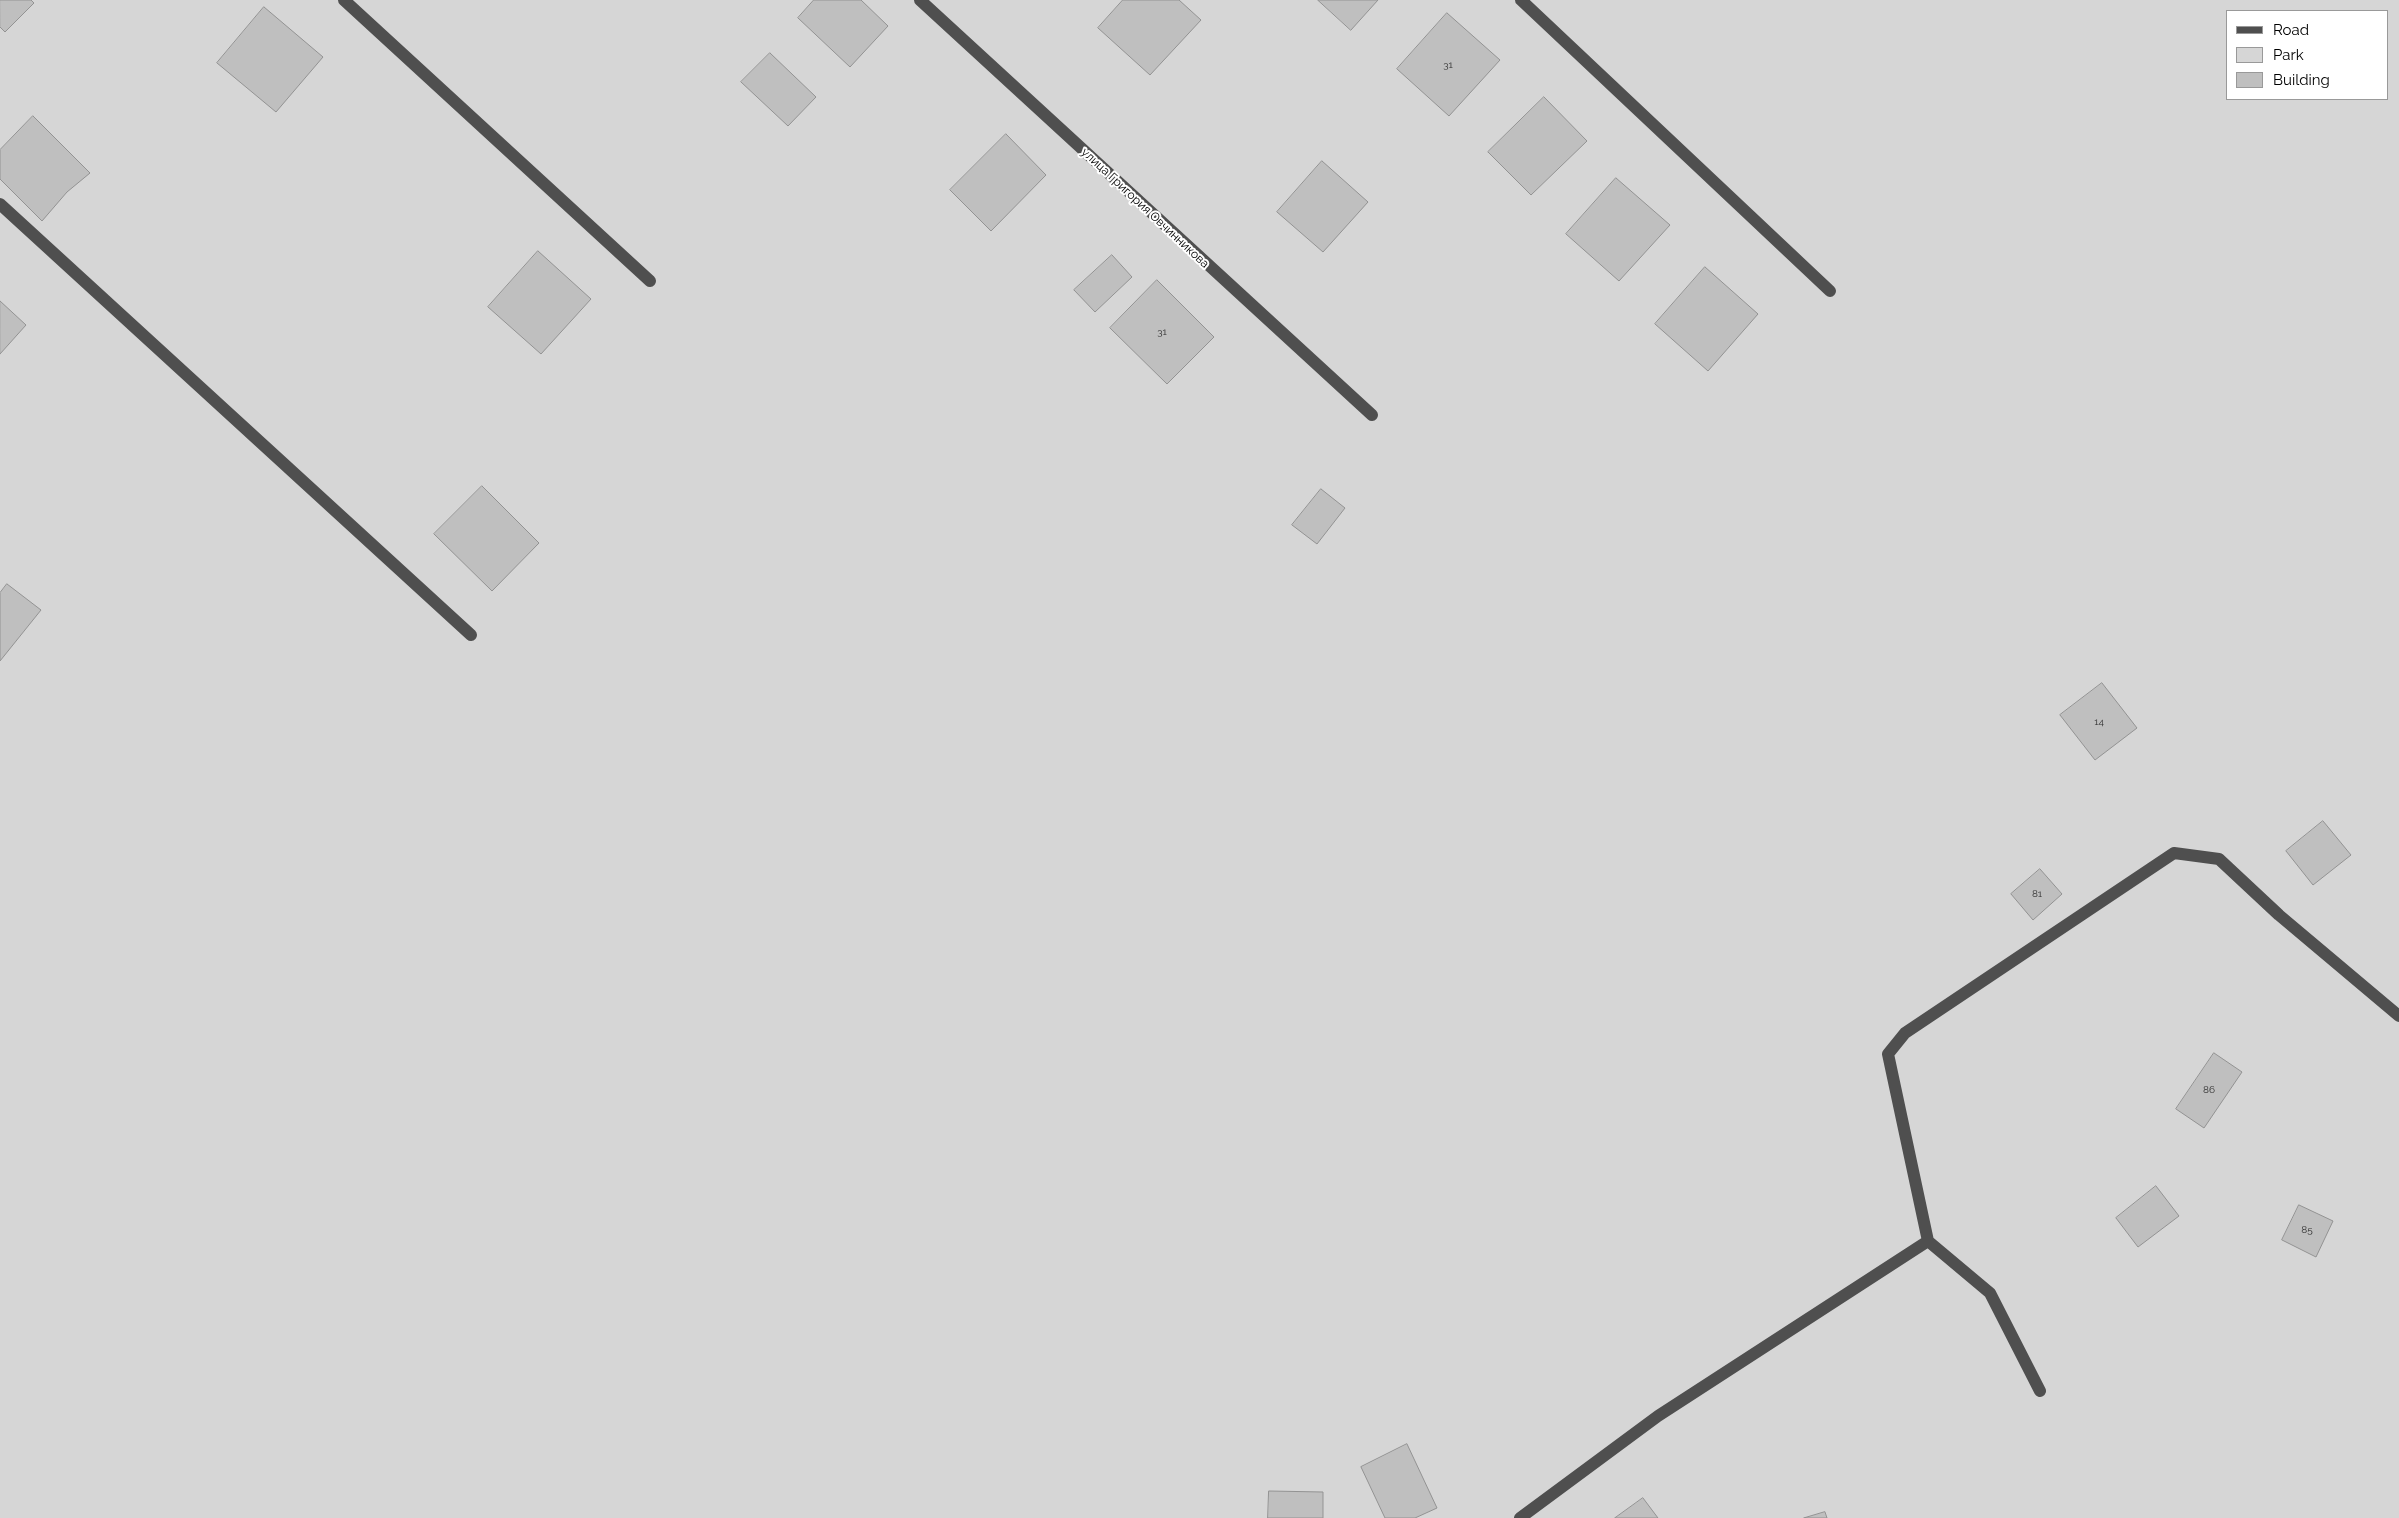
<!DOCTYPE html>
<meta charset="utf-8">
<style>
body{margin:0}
#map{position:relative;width:2399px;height:1518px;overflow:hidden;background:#fff;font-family:Raleway,sans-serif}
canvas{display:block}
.legend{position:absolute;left:2226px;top:10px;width:162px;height:90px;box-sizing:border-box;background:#fff;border:1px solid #999;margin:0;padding:6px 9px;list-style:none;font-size:15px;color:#000}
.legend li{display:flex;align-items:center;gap:10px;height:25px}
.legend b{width:25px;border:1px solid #999}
</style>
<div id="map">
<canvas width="2399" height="1518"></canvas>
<ul class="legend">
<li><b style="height:6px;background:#4f4f4f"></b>Road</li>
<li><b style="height:14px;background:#d6d6d6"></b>Park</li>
<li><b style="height:14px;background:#bfbfbf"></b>Building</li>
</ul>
</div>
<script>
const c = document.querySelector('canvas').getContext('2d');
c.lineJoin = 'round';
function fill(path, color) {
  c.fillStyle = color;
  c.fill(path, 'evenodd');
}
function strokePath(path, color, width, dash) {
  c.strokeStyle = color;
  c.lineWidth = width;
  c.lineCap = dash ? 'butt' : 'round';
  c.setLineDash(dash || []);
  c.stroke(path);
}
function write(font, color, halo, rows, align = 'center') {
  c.font = font + ' Raleway,sans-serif';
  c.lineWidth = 4;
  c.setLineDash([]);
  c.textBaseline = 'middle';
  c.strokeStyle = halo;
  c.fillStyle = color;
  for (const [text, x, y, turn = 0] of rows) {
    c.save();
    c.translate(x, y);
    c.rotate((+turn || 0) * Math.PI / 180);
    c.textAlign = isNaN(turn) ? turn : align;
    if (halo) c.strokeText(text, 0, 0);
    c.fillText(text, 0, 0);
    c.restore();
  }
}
fill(new Path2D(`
 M 0,0 L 2399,0 L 2399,1518 L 0,1518 ZM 2228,11 L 2388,11 L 2388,99 L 2228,99 Z`), '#d6d6d6');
const building = new Path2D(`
 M 0,0 L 31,0 L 34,3 L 5,32 L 0,27 Z
 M 814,0 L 861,0 L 888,26 L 850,67 L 798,18 Z
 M 1123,0 L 1179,0 L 1201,20 L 1150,75 L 1098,28 Z
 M 1318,0 L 1378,0 L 1351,30 Z
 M 264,7 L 323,57 L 276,112 L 217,63 Z
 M 1447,13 L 1500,60 L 1449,116 L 1397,69 Z
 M 770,53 L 816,97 L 788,126 L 741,82 Z
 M 1544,97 L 1587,141 L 1531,195 L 1488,152 Z
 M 33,116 L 90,173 L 67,192 L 42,221 L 0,179 L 0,150 Z
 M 1006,134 L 1046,175 L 991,231 L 950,190 Z
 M 1322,161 L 1368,202 L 1323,252 L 1277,212 Z
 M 1616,178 L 1670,225 L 1619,281 L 1566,234 Z
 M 538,251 L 591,299 L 541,354 L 488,307 Z
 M 1112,255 L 1132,277 L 1095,312 L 1074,290 Z
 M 1705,267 L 1758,314 L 1708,371 L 1655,324 Z
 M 1157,280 L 1214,337 L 1167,384 L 1110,328 Z
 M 0,301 L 26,325 L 0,354 Z
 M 482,486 L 539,543 L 492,591 L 434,534 Z
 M 1321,489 L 1345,508 L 1317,544 L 1292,525 Z
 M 7,584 L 41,610 L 0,661 L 0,593 Z
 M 2102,683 L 2137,728 L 2095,760 L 2060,715 Z
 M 2323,821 L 2351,855 L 2313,885 L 2286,851 Z
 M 2040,869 L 2062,894 L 2033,920 L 2011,894 Z
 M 2214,1053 L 2242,1072 L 2204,1128 L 2176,1109 Z
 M 2156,1186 L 2179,1216 L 2138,1247 L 2116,1218 Z
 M 2299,1205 L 2333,1221 L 2316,1257 L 2282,1240 Z
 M 1407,1444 L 1437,1508 L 1415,1518 L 1385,1518 L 1361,1467 Z
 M 1269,1491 L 1323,1492 L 1323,1518 L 1268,1518 Z
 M 1643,1498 L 1658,1518 L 1615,1518 Z
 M 1825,1512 L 1827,1518 L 1804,1518 Z`);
fill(building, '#bfbfbf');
strokePath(building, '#939393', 1);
strokePath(new Path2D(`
 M 344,0 L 650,281
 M 920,0 L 1372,415
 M 1521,0 L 1830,291
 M 0,204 L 471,635
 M 2040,1391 L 1990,1293 L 1928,1241 L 1888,1054 L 1905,1033 L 2174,853 L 2219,859 L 2279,915 L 2399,1016
 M 1520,1518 L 1658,1416 L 1928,1241`), '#4f4f4f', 12);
write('10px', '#303030', null, [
 ["31",1448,65],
 ["31",1162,332],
 ["14",2099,722],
 ["81",2037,894],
 ["86",2209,1090],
 ["85",2307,1230]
]);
write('12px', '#000', '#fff', [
 ["улица Григория Овчинникова",1145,208,43]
]);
</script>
